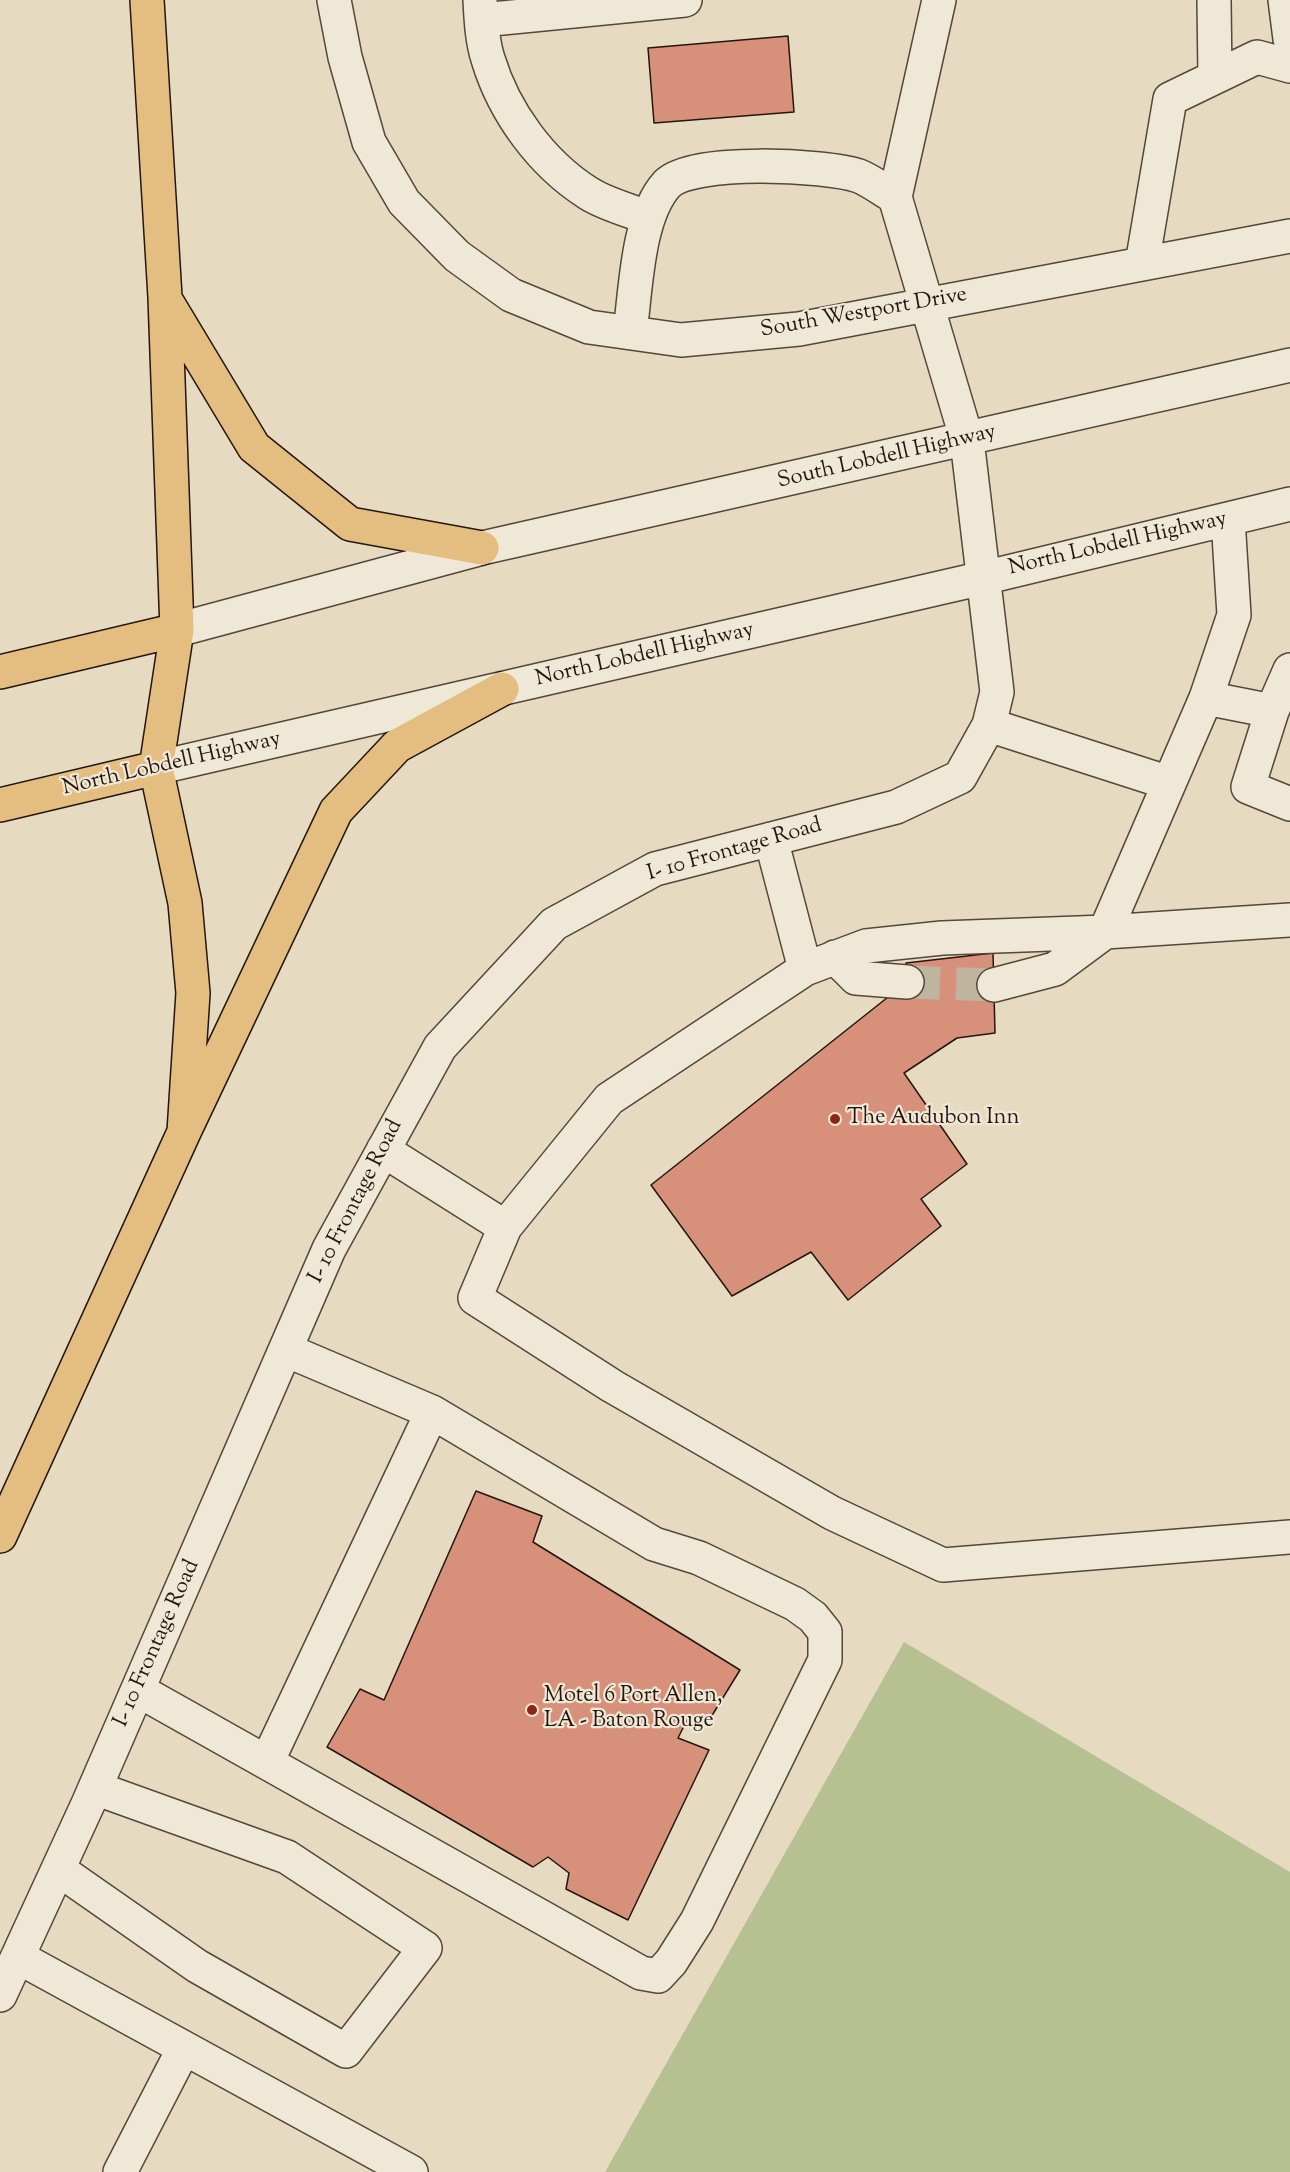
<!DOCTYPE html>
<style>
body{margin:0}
canvas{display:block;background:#e6dbc0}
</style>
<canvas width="1290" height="2172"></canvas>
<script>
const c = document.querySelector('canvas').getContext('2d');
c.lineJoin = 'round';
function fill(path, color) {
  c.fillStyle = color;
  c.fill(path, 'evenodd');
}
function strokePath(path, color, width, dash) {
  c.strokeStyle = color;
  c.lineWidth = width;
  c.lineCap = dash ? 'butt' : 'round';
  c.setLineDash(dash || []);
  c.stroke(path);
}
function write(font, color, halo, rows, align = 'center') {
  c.font = font + ' "Sorts Mill Goudy",serif';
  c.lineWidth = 4.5;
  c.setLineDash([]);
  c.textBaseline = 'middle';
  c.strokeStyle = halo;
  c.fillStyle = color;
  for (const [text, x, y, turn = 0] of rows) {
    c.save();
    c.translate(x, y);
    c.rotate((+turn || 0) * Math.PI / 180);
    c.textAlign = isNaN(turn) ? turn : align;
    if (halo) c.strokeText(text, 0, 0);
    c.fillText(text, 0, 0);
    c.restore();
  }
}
fill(new Path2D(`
 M 904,1642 L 1290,1872 L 1290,2172 L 605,2172 Z`), '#b7c091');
const building = new Path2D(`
 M 788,36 L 794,112 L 654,123 L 648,48 Z
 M 993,953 L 995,1033 L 957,1038 L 904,1073 L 967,1164 L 921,1199 L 941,1226 L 848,1300 L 811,1252 L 732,1296 L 651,1185 L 907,982 L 906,963 Z
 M 476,1491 L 542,1516 L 533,1542 L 740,1670 L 708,1722 L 687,1720 L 678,1738 L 709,1750 L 628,1920 L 566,1889 L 569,1873 L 548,1857 L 533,1867 L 327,1747 L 360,1689 L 384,1700 Z`);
fill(building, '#d79079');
strokePath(building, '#24160f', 1.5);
strokePath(new Path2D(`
 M 907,982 L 994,985`), '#bfb49d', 33, [33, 16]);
const minor = new Path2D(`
 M 334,0 L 345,57 L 369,142 L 404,202 L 457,256 L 511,295 L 589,327 L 681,340 L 799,329 L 1290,236
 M 480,0 C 481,19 482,41 488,59 C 504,112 541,163 588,193 C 605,204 628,210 647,217
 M 1214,0 L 1215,77
 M 1285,0 L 1290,39
 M 482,20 L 685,0
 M 895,197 L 939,0
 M 1142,264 L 1170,99 L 1257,57 L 1290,66
 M 177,630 L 482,548 L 1290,365
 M 1206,698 L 1272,711 L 1248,787 L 1290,804
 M 1272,711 L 1290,670
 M 989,725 L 1169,783
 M 156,768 L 983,578 L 1290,504
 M 835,957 L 856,978 L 907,982
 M 805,969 L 866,946 L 942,938 L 1105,932 L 1290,920
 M 994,985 L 1055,969 L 1105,932 L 1206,698 L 1234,615 L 1228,519
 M 383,1150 L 505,1227 L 609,1099 L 805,969 L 771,839
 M 505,1227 L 475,1298 L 612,1386 L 832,1513 L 943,1565 L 1290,1537
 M 138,1690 L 641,1973 L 658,1976 L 671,1962 L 697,1921 L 825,1660 L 825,1632 L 813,1617 L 795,1604 L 699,1558 L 654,1544 L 432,1412 L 286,1350
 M 267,1762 L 432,1412
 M 58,1869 L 197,1966 L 346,2051 L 425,1948 L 287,1857 L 95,1788
 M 18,1957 L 411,2172
 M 0,1995 L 88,1804 L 329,1249 L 440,1047 L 554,924 L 655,869 L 896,807 L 960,777 L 989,725 L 997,692 L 967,440 L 895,197 C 883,190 871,181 859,176 C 826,165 692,158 667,184 C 637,217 636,289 630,332
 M 120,2172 L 184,2048`);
const highway = new Path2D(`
 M 147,0 L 165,297 L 177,630 L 156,768 L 185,903 L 193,993 L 184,1132
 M 165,299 L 254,447 L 350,524 L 482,548
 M 0,672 L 177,630
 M 0,805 L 156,768
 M 0,1536 L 184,1132 L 336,811 L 397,746 L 502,689`);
strokePath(minor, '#54473b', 36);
strokePath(highway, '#24160f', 36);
strokePath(minor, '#efe8d6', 33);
strokePath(highway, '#e3be80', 33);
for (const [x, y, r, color] of [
 [835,1119,6,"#8f2418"],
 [532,1710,6,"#8f2418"]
]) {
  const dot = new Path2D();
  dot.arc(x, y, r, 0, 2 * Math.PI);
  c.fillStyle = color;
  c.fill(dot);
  strokePath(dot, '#efe8d6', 2);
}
write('22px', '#24160f', '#efe8d6', [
 ["South Westport Drive",864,314,-10],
 ["South Lobdell Highway",887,458,-13],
 ["North Lobdell Highway",1118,545,-13],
 ["North Lobdell Highway",645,656,-13],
 ["North Lobdell Highway",172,765,-13],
 ["I- 10 Frontage Road",735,851,-16],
 ["I- 10 Frontage Road",357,1202,-63],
 ["I- 10 Frontage Road",158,1644,-66]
]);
write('22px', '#24160f', '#efe8d6', [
 ["The Audubon Inn",847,1119],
 ["Motel 6 Port Allen,",544,1697],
 ["LA - Baton Rouge",544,1722]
], 'left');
</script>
